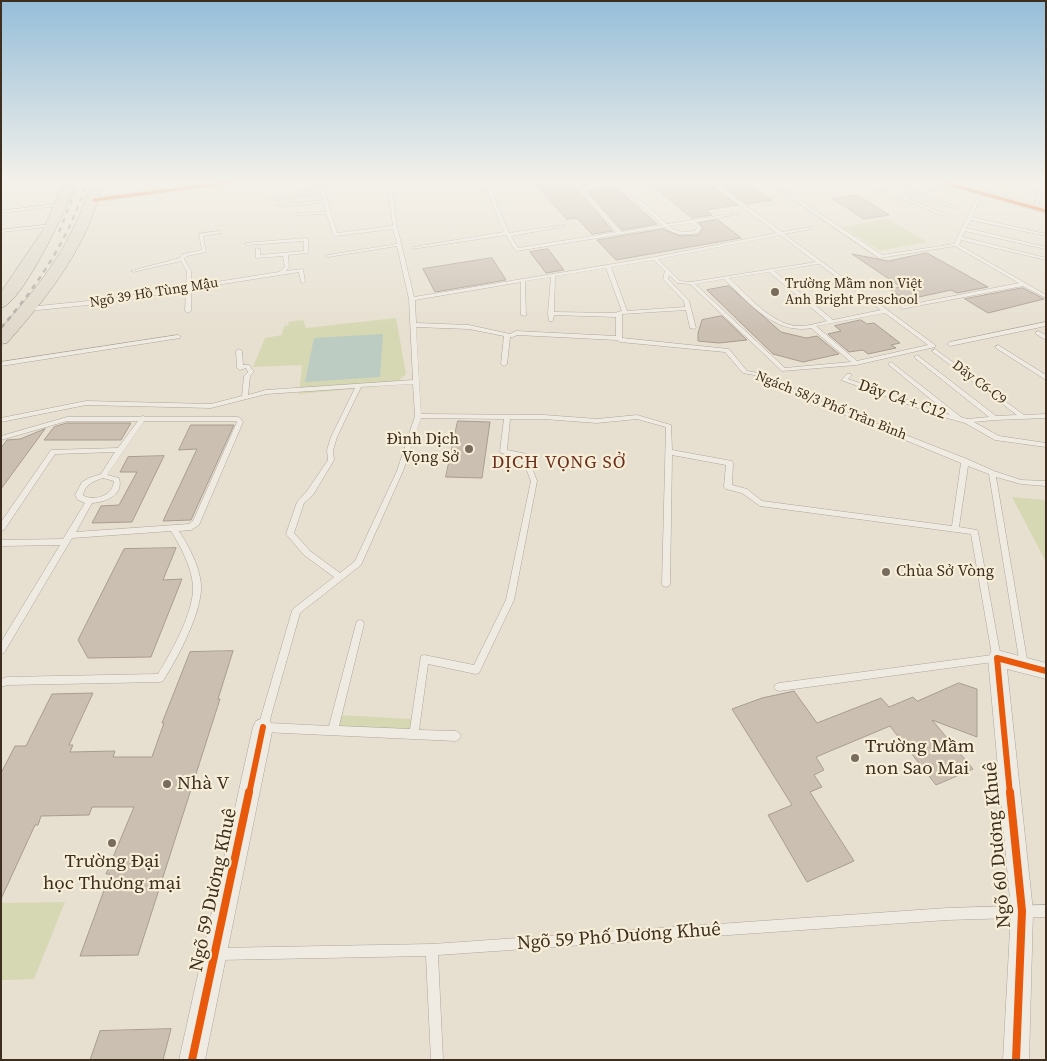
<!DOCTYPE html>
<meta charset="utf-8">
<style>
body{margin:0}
#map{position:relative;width:1047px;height:1061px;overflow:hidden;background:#e7e0d1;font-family:"Source Serif 4",serif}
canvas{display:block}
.frame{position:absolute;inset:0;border:2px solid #3d2e20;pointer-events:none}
</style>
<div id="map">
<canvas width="1047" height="1061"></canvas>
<div class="frame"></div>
</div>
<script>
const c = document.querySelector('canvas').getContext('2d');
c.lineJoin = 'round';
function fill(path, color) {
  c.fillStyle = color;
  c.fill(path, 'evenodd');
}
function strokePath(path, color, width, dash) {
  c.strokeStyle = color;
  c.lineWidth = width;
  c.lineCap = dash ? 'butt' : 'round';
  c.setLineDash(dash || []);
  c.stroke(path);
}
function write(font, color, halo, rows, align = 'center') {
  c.font = font + ' "Source Serif 4",serif';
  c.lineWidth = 4.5;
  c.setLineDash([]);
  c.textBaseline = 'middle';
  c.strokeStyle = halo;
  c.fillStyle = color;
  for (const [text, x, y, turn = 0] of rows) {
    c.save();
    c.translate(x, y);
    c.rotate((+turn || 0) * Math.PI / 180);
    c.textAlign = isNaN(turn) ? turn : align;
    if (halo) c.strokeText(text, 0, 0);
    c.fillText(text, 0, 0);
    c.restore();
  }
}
fill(new Path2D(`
 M 887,219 L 927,242 L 880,251 L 842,227 Z
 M 396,318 L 406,374 L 394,385 L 299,394 L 302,365 L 253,367 L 265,338 L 282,335 L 284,326 L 289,325 L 288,322 L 303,320 L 306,328 Z
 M 1012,497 L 1046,500 L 1046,562 Z
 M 340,715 L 412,719 L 410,731 L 337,727 Z
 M 65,902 L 34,979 L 1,980 L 1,903 Z`), '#d6d7b3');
fill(new Path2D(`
 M 383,334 L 380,377 L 305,382 L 314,338 Z`), '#bcccc2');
const building = new Path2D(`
 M 534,182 L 568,182 L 579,192 L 613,231 L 592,234 L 577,218 L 567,219 Z
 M 649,182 L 707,182 L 737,205 L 706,210 L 712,215 L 692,218 Z
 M 718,182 L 746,182 L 772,200 L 747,204 Z
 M 615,187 L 619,190 L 657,224 L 622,230 L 587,191 Z
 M 857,195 L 889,215 L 864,219 L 833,199 Z
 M 718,220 L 741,238 L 616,260 L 597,240 L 663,229 L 680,236 L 698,235 L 703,228 L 699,223 Z
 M 548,249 L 564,270 L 546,273 L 530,252 Z
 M 927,253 L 988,287 L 957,293 L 951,290 L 905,300 L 889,289 L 901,287 L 852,254 L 888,261 Z
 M 492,258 L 506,280 L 435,292 L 423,269 Z
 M 729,286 L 781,332 L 806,338 L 817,336 L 839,354 L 803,362 L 773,354 L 707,290 Z
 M 1023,288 L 1044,299 L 988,313 L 965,299 Z
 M 722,316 L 747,340 L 719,343 L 698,341 L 698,333 L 702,320 Z
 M 861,320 L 867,324 L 874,323 L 900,343 L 891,345 L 896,348 L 868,354 L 863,350 L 849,352 L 828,334 L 841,331 L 835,326 Z
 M 458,421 L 490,422 L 482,478 L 446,477 Z
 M 67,423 L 131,423 L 121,440 L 44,440 L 54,427 Z
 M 191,425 L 234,425 L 191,520 L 163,521 L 197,449 L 179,450 Z
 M 45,429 L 1,489 L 1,448 L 7,440 L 20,439 Z
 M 164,456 L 132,522 L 92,523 L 101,506 L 119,505 L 137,472 L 120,472 L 128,457 Z
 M 176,548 L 163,580 L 182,579 L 151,657 L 88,658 L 78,640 L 124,549 Z
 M 233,651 L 218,699 L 220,699 L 138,955 L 80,956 L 110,874 L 106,874 L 134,807 L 92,807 L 89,815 L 41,816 L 38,825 L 35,825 L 1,899 L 1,773 L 15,746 L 26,746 L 52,694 L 93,693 L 69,745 L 73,745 L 70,752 L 115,751 L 113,757 L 152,757 L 164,723 L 162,723 L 190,652 Z
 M 959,683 L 977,689 L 977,737 L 932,720 L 973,769 L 936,785 L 890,726 L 816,757 L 824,770 L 814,775 L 822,787 L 810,792 L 854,861 L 807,882 L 768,815 L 792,805 L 732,709 L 762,698 L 794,691 L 817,723 L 881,698 L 889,707 L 913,697 L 917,701 Z
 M 171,1029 L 163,1060 L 90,1060 L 100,1031 Z`);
fill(building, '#cbbfb2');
strokePath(building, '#a89c90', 1);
const service = new Path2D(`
 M 318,182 L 322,182 L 337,233 L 393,226 L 387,182 L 391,182 L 397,227 L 414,297 L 655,257 L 777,233 L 709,182 L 714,182 L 782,232 L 811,227 L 811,229 L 784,234 L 935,345 L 935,347 L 856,365 L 782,371 L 690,284 L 677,283 L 669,275 L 668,279 L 689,301 L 696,328 L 695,329 L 690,328 L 686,310 L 622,314 L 622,338 L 729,349 L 747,371 L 764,374 L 829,405 L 967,459 L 994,471 L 1021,480 L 1046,481 L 1046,486 L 1021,484 L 996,477 L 1028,665 L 1027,668 L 1024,669 L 1021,668 L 1020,665 L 989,474 L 968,466 L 959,527 L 977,530 L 978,532 L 1001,658 L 1000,661 L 779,691 L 776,690 L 774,687 L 776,684 L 779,683 L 992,655 L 971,534 L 760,506 L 742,493 L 726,489 L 724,487 L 726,465 L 672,455 L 670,584 L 669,586 L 666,587 L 663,586 L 662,584 L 666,427 L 637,419 L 597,423 L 544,419 L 510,419 L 507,450 L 527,454 L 537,481 L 514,600 L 479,673 L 476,674 L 428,664 L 419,730 L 456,731 L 459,733 L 461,736 L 459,739 L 456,741 L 263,732 L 260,730 L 258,727 L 292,611 L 293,609 L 334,577 L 304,555 L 286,534 L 297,502 L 307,491 L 328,460 L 327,450 L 331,437 L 355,388 L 266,394 L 211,408 L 86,405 L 1,422 L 1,418 L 86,401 L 211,404 L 242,396 L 244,376 L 248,372 L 246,368 L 240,370 L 237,368 L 236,351 L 239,349 L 242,351 L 243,365 L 249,365 L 254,372 L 250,376 L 248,395 L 266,390 L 413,380 L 409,299 L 397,246 L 328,257 L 326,256 L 328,255 L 397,244 L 393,229 L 335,236 L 333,235 L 327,214 L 298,215 L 296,214 L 298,213 L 326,212 L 324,202 L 279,207 L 277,206 L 279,205 L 323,200 L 321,194 L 273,201 L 271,200 L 321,192 L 320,188 L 305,190 L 303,189 L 319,186 ZM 780,235 L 816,262 L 691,282 L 680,281 L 658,259 ZM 654,260 L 665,271 L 663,279 L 684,301 L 685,307 L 627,311 L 611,267 ZM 818,264 L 819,264 L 881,310 L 833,320 L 774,271 ZM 606,268 L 622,311 L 617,312 L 616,313 L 554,312 L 555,276 ZM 769,272 L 827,321 C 819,323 809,326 800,326 C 774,327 747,295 729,278 ZM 551,277 L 548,313 L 549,321 L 553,321 L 554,315 L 616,317 L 616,336 L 516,331 L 510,334 L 469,325 L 416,323 L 415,300 L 521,282 L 521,315 L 526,316 L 525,281 ZM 724,279 C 748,302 775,335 811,328 L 851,362 L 785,368 L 695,284 ZM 885,313 L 928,345 L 857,361 L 816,326 ZM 416,327 L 469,329 L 504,336 L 501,364 L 504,366 L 507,364 L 510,337 L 513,337 L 517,335 L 617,340 L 620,342 L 725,352 L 743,373 L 760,376 L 825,407 L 961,463 L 952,526 L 762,501 L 747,489 L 732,485 L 733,463 L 732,461 L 672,450 L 671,425 L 637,415 L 597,419 L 544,415 L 421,414 ZM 413,384 L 415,416 L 397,471 L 355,561 L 340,573 L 310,551 L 294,533 L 304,503 L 313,495 L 334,460 L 333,450 L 337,437 L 361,387 ZM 421,418 L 504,419 L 500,451 L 501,453 L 522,458 L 531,481 L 506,600 L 474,665 L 424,655 L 421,656 L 410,729 L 339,726 L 364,624 L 363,621 L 360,620 L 357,621 L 356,624 L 329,726 L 269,723 L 300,613 L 361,565 L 403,471 Z
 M 484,182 L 488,182 L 509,233 L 564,225 L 566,226 L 511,236 L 518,248 L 617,232 L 573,182 L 578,182 L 579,185 L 590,182 L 600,182 L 581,187 L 621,232 L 663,225 L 615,182 L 620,182 L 667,224 L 737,213 L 739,214 L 696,222 L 701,228 L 698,233 C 685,235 675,236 665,227 L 517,251 L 515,250 L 506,235 L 412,249 L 412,248 L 414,247 L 504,232 ZM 692,223 L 697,228 L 695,231 C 685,232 677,233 669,226 Z
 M 768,182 L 773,182 L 882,255 L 954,244 L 979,194 L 982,193 L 972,217 L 1046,234 L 1046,236 L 971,220 L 966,228 L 1046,247 L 1046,249 L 965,231 L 962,237 L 1046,258 L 1046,260 L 961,240 L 959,245 L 1046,295 L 1046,298 L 1023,286 L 901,309 L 900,308 L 903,306 L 1019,283 L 955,246 L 879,258 Z
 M 857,182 L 861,182 L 861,183 L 859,184 Z
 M 893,182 L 899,182 L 920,191 L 949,183 L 949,185 L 924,193 L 958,208 L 955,209 L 920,194 L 907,198 L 944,214 L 944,215 L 942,216 L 903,199 L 892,202 L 892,200 L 916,193 L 901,186 L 877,192 L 875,191 L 898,185 Z
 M 1000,182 L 1005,182 L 988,194 L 986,194 L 986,192 Z
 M 1038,191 L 1046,192 L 1046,194 L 1041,193 L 1039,205 L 1037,206 L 1035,205 Z
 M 63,203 L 65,204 L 64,205 L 1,213 L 1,211 Z
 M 53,224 L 55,225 L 55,226 L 1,232 L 1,230 Z
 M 219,231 L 221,232 L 221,233 L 203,236 L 206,252 L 187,256 L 184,259 L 191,271 L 191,286 L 279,272 L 285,267 L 283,256 L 256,258 L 256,248 L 260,249 L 260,255 L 304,251 L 304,241 L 247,245 L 245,244 L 245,243 L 306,238 L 308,239 L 308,252 L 306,253 L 288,255 L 289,267 L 286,271 L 303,269 L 305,282 L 303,283 L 301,282 L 299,272 L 191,289 L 191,311 L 188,313 L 185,311 L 186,290 L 108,303 L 28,311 L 25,309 L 28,307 L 108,299 L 186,287 L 187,271 L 181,261 L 133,272 L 131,271 L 180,258 L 183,254 L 202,250 L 199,234 Z
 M 1046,322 L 1046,326 L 950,346 L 947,344 L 950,342 Z
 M 1038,331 L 1046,335 L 1046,340 L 1036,334 L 1036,332 Z
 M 178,335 L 181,337 L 180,338 L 1,366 L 1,362 Z
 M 998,345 L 1046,375 L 1046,380 L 996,348 L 995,347 Z
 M 935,349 L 1024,415 L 1046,414 L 1046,418 L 995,420 L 974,422 L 999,436 L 1046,443 L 1046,447 L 995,440 L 965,423 L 940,416 L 841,380 L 847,374 L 851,374 L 852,375 L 848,379 L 950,415 L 889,365 L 888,364 L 891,362 L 961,417 L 967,419 L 989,417 L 915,358 L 914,357 L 917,355 L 996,416 L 1017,415 L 933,352 L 932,351 Z
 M 143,416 L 146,417 L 238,417 L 240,418 L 243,422 L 199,525 L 191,530 L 179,531 C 189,547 199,565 201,584 C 203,611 177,659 163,681 L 160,682 L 7,685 L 1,687 L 1,679 L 7,677 L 158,674 C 171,653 195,610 193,585 C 191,566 181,547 171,531 L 72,538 L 4,653 L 1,654 L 1,642 L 60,545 L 1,546 L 1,540 L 63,539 L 85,503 L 78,500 L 75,495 L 82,482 L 89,478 L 101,474 L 115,452 L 55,454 L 4,530 L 1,531 L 1,522 L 51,450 L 118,448 L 138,421 L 67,421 L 1,440 L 1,436 L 67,417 L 140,417 ZM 144,421 L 236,421 L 237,422 L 193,521 L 189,524 L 76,532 L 92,503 C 106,502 124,495 119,478 L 107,475 ZM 103,478 L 114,481 C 113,496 95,501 84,496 L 83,495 C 85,485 93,481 103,478 Z
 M 1046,905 L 1046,917 L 947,920 L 438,955 L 443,1060 L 431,1060 L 426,956 L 218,960 L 214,958 L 212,954 L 214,950 L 218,948 L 432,944 L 947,908 Z`);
const minor = new Path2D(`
 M 211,182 L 237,182 L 94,202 L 90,200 L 94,198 Z
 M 937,182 L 952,182 L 1046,208 L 1046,213 Z
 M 997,650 L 1046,663 L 1046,679 L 1007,669 L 1033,911 L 1029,1060 L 1003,1060 L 1011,911 L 988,658 L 991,652 Z
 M 263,718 L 270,721 L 273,727 L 205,1060 L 179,1060 L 253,727 L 256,721 Z`);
const trunk = new Path2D(`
 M 64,182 L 76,182 C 68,206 23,302 1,308 L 1,292 L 43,230 Z
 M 91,182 L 103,182 C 88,246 50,294 7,343 L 1,344 L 1,328 C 41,285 75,240 91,182 Z`);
strokePath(service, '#ada599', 1);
strokePath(minor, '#ada599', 1);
strokePath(trunk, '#928b80', 1);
fill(service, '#efebe3');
fill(minor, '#efebe3');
fill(trunk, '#e0d9cb');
strokePath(new Path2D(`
 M 59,232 L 79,182
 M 1,328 C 39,284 69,238 87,182`), '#afaaa2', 2.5, [5, 5]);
strokePath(new Path2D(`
 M 941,182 L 1046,211
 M 94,200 L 233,182`), '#e8590c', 3);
strokePath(new Path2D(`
 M 249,794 L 263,727
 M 1010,794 L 997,658 L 1046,671`), '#e8590c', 6);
strokePath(new Path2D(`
 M 1010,792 L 1022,911 L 1016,1060
 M 192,1060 L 249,792`), '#e8590c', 8);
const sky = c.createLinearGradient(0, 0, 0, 331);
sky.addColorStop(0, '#96bed9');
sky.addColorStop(0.55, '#f4f1ea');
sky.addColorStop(1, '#f4f1ea00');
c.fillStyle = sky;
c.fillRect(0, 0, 1047, 331);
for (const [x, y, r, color] of [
 [775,292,5,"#786c5e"],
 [469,449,5,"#786c5e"],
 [886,572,5,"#786c5e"],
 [855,758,5,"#786c5e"],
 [167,784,5,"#786c5e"],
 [112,843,5,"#786c5e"]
]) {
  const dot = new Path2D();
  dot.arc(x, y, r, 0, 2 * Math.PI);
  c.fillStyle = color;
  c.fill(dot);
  strokePath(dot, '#f7eed8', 2);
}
write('14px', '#3d2e20', '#f7eed8', [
 ["Trường Mầm non Việt",785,284],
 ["Anh Bright Preschool",785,300]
], 'left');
write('14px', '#3d2e20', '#f7eed8', [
 ["Ngõ 39 Hồ Tùng Mậu",154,293,-9],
 ["Dãy C6-C9",979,383,37],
 ["Ngách 58/3 Phố Trần Bình",831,406,22]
]);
write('16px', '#3d2e20', '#f7eed8', [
 ["Dãy C4 + C12",902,400,19]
]);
write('16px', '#3d2e20', '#f7eed8', [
 ["Đình Dịch",459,440],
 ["Vọng Sở",459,458],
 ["Chùa Sở Vòng",896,572,"left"]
], 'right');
c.letterSpacing = '1px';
write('18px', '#6b2e1e', '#f7eed8', [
 ["DỊCH VỌNG SỞ",559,463]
]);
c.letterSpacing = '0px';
write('19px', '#3d2e20', '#f7eed8', [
 ["Trường Mầm",865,747],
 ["non Sao Mai",865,769],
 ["Nhà V",177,784],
 ["Trường Đại",112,862,"center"],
 ["học Thương mại",112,884,"center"]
], 'left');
write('19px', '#3d2e20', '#f7eed8', [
 ["Ngõ 60 Dương Khuê",998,845,-95],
 ["Ngõ 59 Dương Khuê",214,890,-78],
 ["Ngõ 59 Phố Dương Khuê",619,937,-4]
]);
</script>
